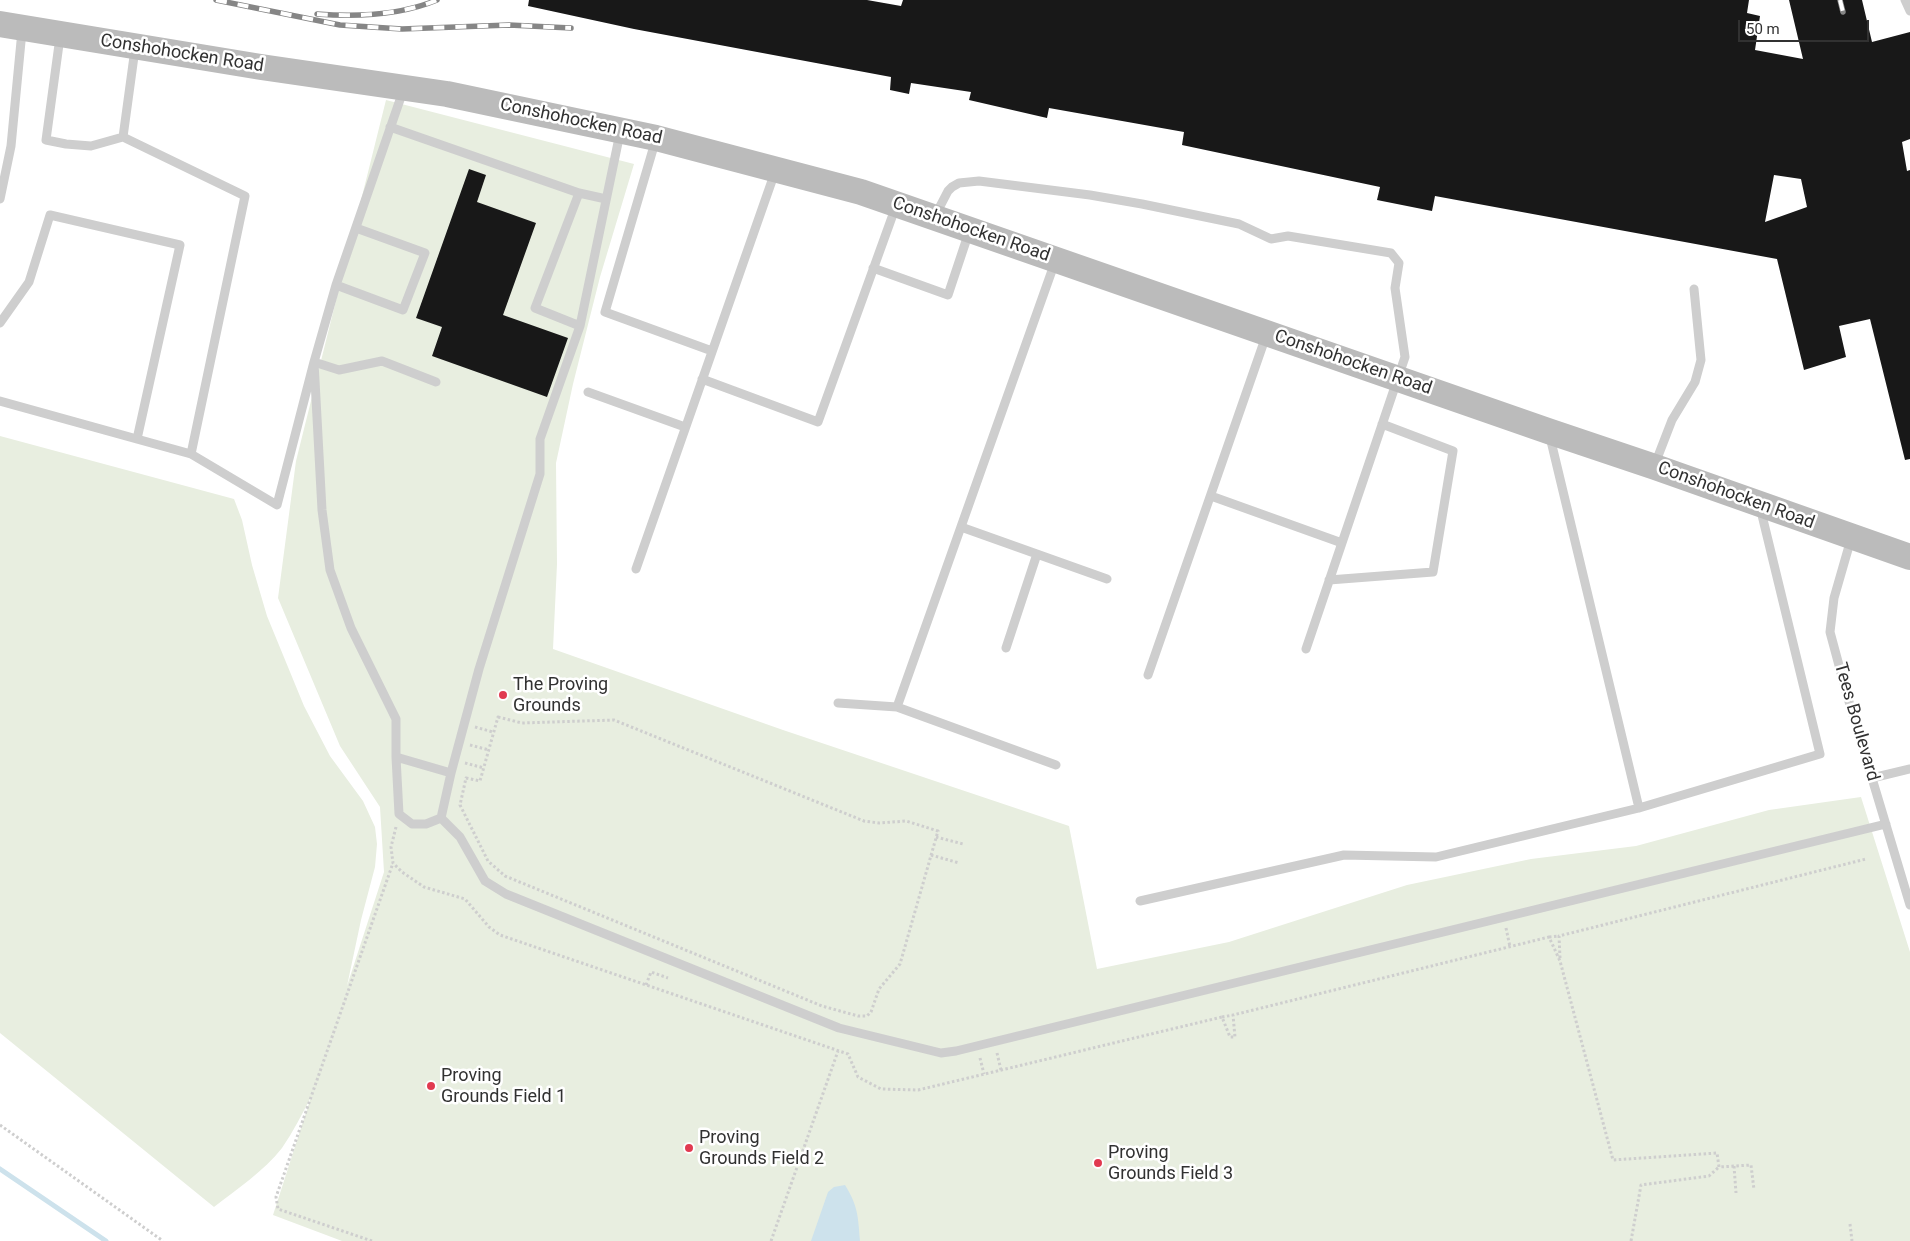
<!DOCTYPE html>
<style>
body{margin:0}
#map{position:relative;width:1910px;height:1241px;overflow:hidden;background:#fff;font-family:Roboto,sans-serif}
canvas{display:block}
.scale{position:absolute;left:1738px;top:20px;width:131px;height:22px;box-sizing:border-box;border:2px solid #313131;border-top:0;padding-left:6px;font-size:15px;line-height:18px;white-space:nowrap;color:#313131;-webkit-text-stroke:4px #fff;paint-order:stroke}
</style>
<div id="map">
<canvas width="1910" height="1241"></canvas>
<div class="scale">50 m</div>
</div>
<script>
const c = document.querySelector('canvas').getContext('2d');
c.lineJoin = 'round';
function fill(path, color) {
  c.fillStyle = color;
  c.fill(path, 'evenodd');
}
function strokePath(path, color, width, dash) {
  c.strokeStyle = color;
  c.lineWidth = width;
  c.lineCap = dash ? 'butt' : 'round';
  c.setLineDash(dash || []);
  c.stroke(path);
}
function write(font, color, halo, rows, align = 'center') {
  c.font = font + ' Roboto,sans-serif';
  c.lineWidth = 5;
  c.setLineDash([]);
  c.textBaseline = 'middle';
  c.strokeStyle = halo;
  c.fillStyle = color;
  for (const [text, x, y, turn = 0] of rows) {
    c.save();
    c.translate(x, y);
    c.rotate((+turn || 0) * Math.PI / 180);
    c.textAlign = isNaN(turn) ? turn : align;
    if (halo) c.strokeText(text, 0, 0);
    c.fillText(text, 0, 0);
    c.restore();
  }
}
fill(new Path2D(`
 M 386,100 L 634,164 L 600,277 L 573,384 L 556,463 L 557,564 L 553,649 L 783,730 L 1069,826 L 1097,969 L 1229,942 L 1407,885 L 1531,859 L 1636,846 L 1769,810 L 1861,797 L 1910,952 L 1910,1241 L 342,1241 L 273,1215 L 311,1097 C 302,1114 293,1132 282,1148 C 264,1171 237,1189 214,1207 L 0,1033 L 0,436 L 234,499 L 242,520 L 252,565 L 267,616 L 304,706 L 330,756 L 363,801 L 375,827 L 377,844 L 375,867 L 361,920 L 347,986 L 384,872 L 380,807 L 340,746 L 278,598 L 296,461 Z`), '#e8eee0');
fill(new Path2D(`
 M 845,1185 C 858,1206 858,1216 860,1241 L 811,1241 L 828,1192 L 834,1187 Z`), '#cde2ec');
strokePath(new Path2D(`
 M 0,1169 L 106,1241`), '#cde2ec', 5);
fill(new Path2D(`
 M 529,0 L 867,0 L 901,6 L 903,0 L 1749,0 L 1747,13 L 1760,16 L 1755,50 L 1803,59 L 1789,0 L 1862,0 L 1872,42 L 1910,32 L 1910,139 L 1902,142 L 1907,171 L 1910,170 L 1910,459 L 1905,460 L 1870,319 L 1839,326 L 1846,357 L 1804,370 L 1777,259 L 1435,196 L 1432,211 L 1377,200 L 1380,187 L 1182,145 L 1184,132 L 1049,108 L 1047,118 L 969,100 L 971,92 L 911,83 L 909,94 L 890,90 L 891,77 L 634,29 L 528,6 ZM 1774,175 L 1801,179 L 1807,207 L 1765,222 Z
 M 469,169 L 486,175 L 477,202 L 536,223 L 503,315 L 568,338 L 547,397 L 432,356 L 442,327 L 416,318 Z`), '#181818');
strokePath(new Path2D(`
 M 498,717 L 522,723 L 614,720 L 864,821 L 879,823 L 906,821 L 938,831 L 900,964 L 879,989 L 871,1012 L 867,1016 L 858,1016 L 822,1006 L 505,876 L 488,861 L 460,805 L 466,778 L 480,781 Z
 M 475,727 L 493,732
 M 470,745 L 489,750
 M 465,763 L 484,768
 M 396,827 L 391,847 L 393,863 L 402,872 L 424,887 L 465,899 L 489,927 L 500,935 L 848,1054 L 858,1077 L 881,1089 L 918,1090 L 1222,1017 L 1230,1037 L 1235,1037 L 1233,1015 L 1549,937 L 1560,961 L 1613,1160 L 1717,1153 L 1719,1167 L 1751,1165 L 1754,1190
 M 936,837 L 963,844
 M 931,855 L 959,863
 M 1506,928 L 1510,947
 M 1549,937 L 1559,936
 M 1560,958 L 1559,936 L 1866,859
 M 646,985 L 651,972 L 668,978
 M 1222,1017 L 1233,1015
 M 997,1053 L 1001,1070
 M 980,1058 L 984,1074
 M 0,1125 L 163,1241
 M 1734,1166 L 1736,1193
 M 1850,1224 L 1852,1241
 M 372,1241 L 278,1209 L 276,1197 L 393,863
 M 771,1241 L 838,1051
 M 1631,1241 L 1641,1185 L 1709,1176 L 1719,1167`), '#cecece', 3, [2.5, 2.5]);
strokePath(new Path2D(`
 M 1905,0 L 1910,11
 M 60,37 L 46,140 L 66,144 L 91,146 L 123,137
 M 135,49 L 123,137 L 245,196 L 191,454 L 277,505 L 314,362 L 339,370 L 382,361 L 436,382
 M 403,91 L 336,285 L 314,362 L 322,510 L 330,570 L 351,628 L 396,719 L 396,757 L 399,814 L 412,824 L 426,824 L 441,818 L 451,773 L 479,669 L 540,474 L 540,439 L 580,326 L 620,133
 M 390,127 L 579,193
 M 656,139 L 605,312 L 712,351
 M 0,199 L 11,146 L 22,31
 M 935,216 L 948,191 L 952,187 L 959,183 L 979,181 L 1090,195 L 1142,204 L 1239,224 L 1271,239 L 1288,236 L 1391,253 L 1399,263 L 1395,288 L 1405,357 L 1306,649
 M 1055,262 L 897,707 L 1056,765
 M 873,268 L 948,295 L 969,232
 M 336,285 L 403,310 L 425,253 L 356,228
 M 0,323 L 29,282 L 50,215 L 180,245 L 137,439
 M 580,326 L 535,308 L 579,193 L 606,199
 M 702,379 L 818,422 L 896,206
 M 588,392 L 685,427
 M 0,401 L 191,454
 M 1550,437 L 1639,808 L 1820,754 L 1760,507
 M 1655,464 L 1672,420 L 1695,382 L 1701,360 L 1694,289
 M 1211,496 L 1342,543
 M 961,527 L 1107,579
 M 1851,539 L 1834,598 L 1830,632 L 1847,695 L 1910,905
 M 636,569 L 775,172
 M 1329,580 L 1433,572 L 1453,451 L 1382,424
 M 1006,648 L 1037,554
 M 1148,675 L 1266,336
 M 838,703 L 897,707
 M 396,757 L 451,773
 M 1872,778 L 1910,769
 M 441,818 L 460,837 L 485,881 L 506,894 L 839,1028 L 941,1053 L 956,1051 L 1886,824
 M 1140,901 L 1344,855 L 1436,857 L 1639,808`), '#cecece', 9);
strokePath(new Path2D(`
 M 0,24 L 261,67 L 447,94 L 656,138 L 861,192 L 1548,431 L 1655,467 L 1910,557`), '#bbb', 26);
const rail = new Path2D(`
 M 216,0 L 340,25 L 402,29 L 509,25 L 571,28
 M 1840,0 L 1843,12
 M 317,14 C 355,17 401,15 437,0`);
strokePath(rail, '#868686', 5.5);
strokePath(rail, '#fff', 4, [11]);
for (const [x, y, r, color] of [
 [503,695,5,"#e13a50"],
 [431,1086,5,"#e13a50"],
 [689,1148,5,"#e13a50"],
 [1098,1163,5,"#e13a50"]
]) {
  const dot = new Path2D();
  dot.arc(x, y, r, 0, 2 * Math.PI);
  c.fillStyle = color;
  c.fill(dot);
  strokePath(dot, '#fff', 2);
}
write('18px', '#313131', '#fff', [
 ["Conshohocken Road",182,54,9],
 ["Conshohocken Road",581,122,12],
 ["Conshohocken Road",971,230,19],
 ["Conshohocken Road",1353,363,19],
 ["Conshohocken Road",1736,496,20],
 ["Tees Boulevard",1856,722,74]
]);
write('18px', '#313131', '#fff', [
 ["The Proving",513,685],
 ["Grounds",513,706],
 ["Proving",441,1076],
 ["Grounds Field 1",441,1097],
 ["Proving",699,1138],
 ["Grounds Field 2",699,1159],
 ["Proving",1108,1153],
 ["Grounds Field 3",1108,1174]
], 'left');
</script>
